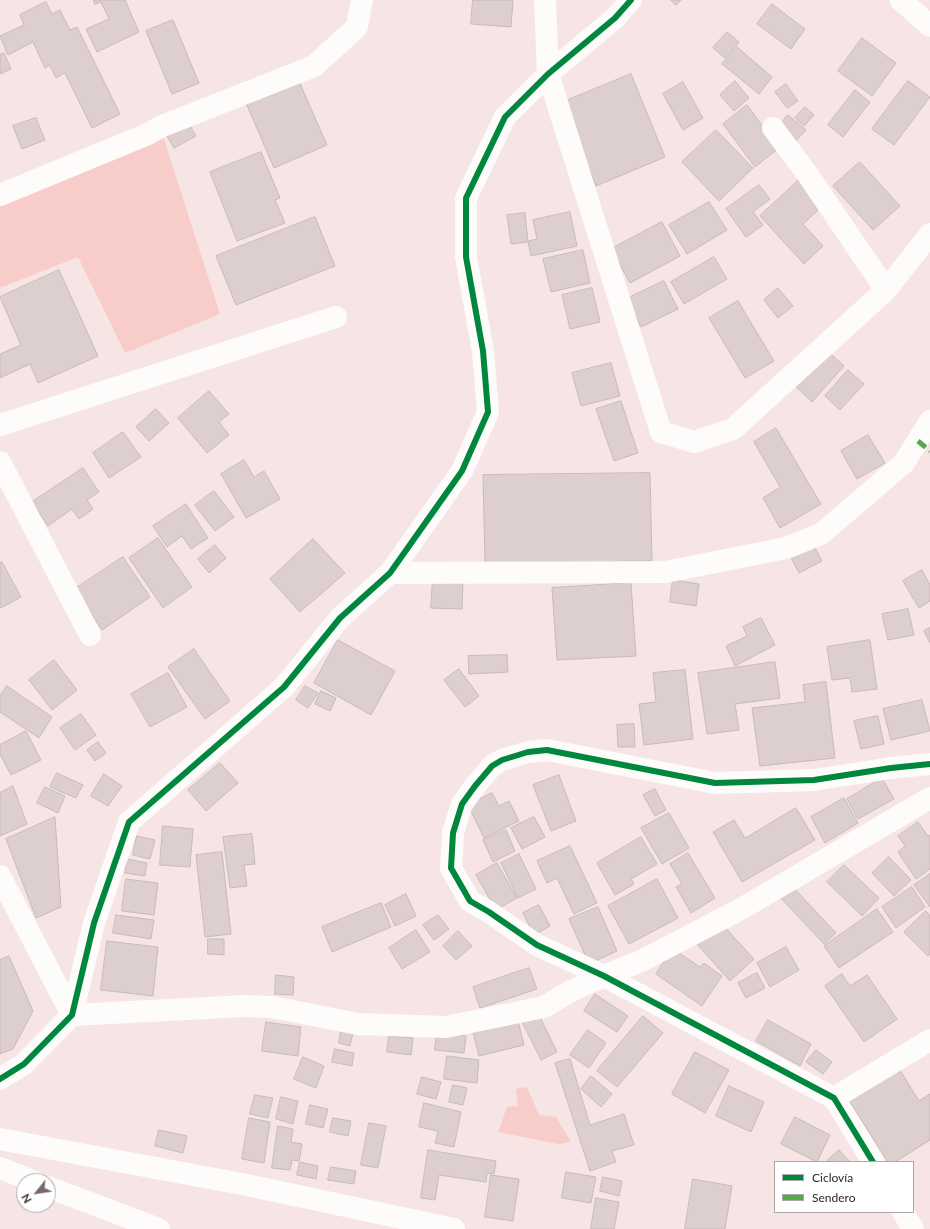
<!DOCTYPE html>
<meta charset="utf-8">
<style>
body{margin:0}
#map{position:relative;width:930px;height:1229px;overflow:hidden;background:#f6e5e4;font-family:Lato,sans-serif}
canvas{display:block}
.legend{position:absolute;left:774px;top:1161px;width:140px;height:52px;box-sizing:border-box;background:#fff;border:1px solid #aea8a8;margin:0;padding:5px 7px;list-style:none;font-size:12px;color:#352625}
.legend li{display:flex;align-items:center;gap:8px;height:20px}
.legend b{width:20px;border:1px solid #aea8a8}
.north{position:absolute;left:16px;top:1173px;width:40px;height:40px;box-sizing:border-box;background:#fff;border:1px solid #aea8a8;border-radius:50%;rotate:240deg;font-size:11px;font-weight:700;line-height:16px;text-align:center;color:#352625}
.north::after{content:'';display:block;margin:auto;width:14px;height:18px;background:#796968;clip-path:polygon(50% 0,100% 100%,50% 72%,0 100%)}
</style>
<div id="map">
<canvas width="930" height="1229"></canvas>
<ul class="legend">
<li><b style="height:5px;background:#00873e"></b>Ciclovía</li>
<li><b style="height:5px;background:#54aa44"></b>Sendero</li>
</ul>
<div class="north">N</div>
</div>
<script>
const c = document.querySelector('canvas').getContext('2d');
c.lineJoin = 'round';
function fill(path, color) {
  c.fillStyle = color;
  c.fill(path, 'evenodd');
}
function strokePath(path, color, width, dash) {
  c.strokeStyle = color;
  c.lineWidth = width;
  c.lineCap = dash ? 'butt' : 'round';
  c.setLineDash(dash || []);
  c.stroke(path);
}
fill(new Path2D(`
 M 160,127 L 220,314 L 125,353 L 78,257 L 0,288 L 0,194 Z
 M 527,1087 L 539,1115 L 556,1117 L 571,1142 L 558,1144 L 498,1132 L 507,1107 L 518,1106 L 516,1089 Z`), '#f8ccc8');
const building = new Path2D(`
 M 94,0 L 125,0 L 139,32 L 97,52 L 86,29 L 109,19 L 101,2 L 95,4 Z
 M 473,0 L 513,0 L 511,27 L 471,24 Z
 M 671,0 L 681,0 L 676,5 Z
 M 46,2 L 52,14 L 60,10 L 70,30 L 77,27 L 120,114 L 92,128 L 65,73 L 56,78 L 50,65 L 45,68 L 33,42 L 8,55 L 0,36 L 24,25 L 20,15 Z
 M 772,4 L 805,29 L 791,49 L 757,24 Z
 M 173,20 L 199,83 L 172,94 L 146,31 Z
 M 727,32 L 739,42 L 725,58 L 713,48 Z
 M 862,38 L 896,63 L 872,96 L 838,71 Z
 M 737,47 L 772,77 L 759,94 L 722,64 Z
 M 4,53 L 11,69 L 0,74 L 0,55 Z
 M 631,74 L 665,157 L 596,186 L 561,103 Z
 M 298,79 L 327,145 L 274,168 L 246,103 Z
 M 735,81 L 749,98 L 734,111 L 720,95 Z
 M 908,81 L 930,97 L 894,145 L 872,129 Z
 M 683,82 L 703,118 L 683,130 L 663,94 Z
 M 786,84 L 798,101 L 787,108 L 775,92 Z
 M 855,90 L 870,102 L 843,137 L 828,125 Z
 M 747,105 L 779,148 L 755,167 L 723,124 Z
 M 805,107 L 814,115 L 804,126 L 795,118 Z
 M 788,115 L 806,130 L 794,143 L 777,128 Z
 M 36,118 L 45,140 L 22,149 L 13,126 Z
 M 188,122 L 196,136 L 174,148 L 166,134 Z
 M 716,130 L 753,168 L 719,201 L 682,162 Z
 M 261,152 L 280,198 L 275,200 L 285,223 L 237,241 L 210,172 Z
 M 860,162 L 900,206 L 873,230 L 833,186 Z
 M 802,177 L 826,203 L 803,224 L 823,246 L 804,264 L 760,216 Z
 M 759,185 L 770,199 L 753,212 L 763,225 L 746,237 L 726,209 Z
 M 709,202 L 727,230 L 687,254 L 669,225 Z
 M 570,212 L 577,246 L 531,256 L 528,241 L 537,239 L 533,220 Z
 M 525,213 L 528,242 L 511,244 L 507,215 Z
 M 315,217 L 335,266 L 236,305 L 216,256 Z
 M 662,222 L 680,256 L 630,283 L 611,249 Z
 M 583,250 L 590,283 L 551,292 L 543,259 Z
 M 714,257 L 727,279 L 684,304 L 671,282 Z
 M 59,270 L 98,356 L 38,383 L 30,364 L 0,378 L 0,354 L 21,345 L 0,297 Z
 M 664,281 L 678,309 L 641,327 L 626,299 Z
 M 592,288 L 600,322 L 570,329 L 562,295 Z
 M 778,288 L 793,306 L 778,318 L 764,300 Z
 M 738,301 L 774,361 L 745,378 L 709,318 Z
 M 824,348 L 844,366 L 812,402 L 792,383 Z
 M 611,363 L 620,396 L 581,406 L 572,373 Z
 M 848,370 L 864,384 L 840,410 L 825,396 Z
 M 209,391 L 229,414 L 219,422 L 229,435 L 207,453 L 178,418 Z
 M 621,401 L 638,453 L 614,461 L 596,409 Z
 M 156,409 L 169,423 L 149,441 L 136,427 Z
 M 776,428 L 821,504 L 780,528 L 763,498 L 780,487 L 754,442 Z
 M 123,432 L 141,457 L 109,478 L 93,453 Z
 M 868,435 L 885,463 L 857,479 L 841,451 Z
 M 244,460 L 254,477 L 264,471 L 280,499 L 246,518 L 221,474 Z
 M 83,468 L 99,492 L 87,500 L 93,509 L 79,519 L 72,509 L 48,526 L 32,502 Z
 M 650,473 L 652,561 L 485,563 L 483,475 Z
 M 214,491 L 234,517 L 215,531 L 195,505 Z
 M 186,504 L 208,538 L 191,549 L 182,536 L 167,547 L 153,526 Z
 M 158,538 L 192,587 L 163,608 L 129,558 Z
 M 313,539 L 345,573 L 300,612 L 270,579 Z
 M 812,542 L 822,561 L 799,573 L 789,554 Z
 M 215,545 L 226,558 L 209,573 L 198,559 Z
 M 123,557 L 150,597 L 102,630 L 75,589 Z
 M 2,562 L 21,597 L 1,608 L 0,606 L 0,563 Z
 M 922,570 L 930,585 L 930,601 L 919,608 L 903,581 Z
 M 433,580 L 463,581 L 462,609 L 431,608 Z
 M 673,580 L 699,584 L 696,606 L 670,602 Z
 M 631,583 L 636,656 L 557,660 L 552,588 Z
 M 908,609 L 914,635 L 888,640 L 882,614 Z
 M 761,618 L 775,645 L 735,666 L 726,646 L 747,636 L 743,627 Z
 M 930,628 L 930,643 L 924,631 Z
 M 338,640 L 395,671 L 371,715 L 314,683 Z
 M 870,640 L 877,689 L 852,692 L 850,678 L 832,680 L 827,647 Z
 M 194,649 L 230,701 L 205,719 L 168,667 Z
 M 507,655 L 508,672 L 469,674 L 468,656 Z
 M 54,660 L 77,690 L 52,710 L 29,680 Z
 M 775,662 L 780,698 L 735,704 L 739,730 L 707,734 L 698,673 Z
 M 459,669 L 479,696 L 465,707 L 444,680 Z
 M 685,670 L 693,739 L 644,745 L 639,704 L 656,702 L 653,673 Z
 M 168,673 L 187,707 L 150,727 L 131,694 Z
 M 826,682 L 835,758 L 760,766 L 752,708 L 805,702 L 803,685 Z
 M 7,686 L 52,717 L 39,738 L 0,712 L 0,696 Z
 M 305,686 L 318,693 L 308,708 L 296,700 Z
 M 321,691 L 336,698 L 330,711 L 315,704 Z
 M 922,700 L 930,731 L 891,740 L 883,709 Z
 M 81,714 L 96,735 L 75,750 L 60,728 Z
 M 878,716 L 884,744 L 861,749 L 854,721 Z
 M 634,724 L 635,747 L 618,747 L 617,725 Z
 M 26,731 L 41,760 L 11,775 L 0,754 L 0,745 Z
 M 98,742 L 106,753 L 95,761 L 87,750 Z
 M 220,763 L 238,783 L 206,811 L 188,790 Z
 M 57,773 L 83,785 L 76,798 L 50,787 Z
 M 104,774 L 122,786 L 108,806 L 91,796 Z
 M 559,775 L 576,821 L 551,831 L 533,785 Z
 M 882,778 L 894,799 L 858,819 L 847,799 Z
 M 13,786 L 27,824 L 0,836 L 0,793 Z
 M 45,787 L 65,796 L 58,813 L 37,803 Z
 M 655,789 L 666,810 L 655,816 L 643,795 Z
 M 492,793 L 499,806 L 509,801 L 519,821 L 484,838 L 468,805 Z
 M 844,798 L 858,823 L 825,843 L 811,817 Z
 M 796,808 L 815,840 L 742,882 L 713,832 L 734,820 L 745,838 Z
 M 669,813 L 689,848 L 662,864 L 641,828 Z
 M 55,817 L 61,907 L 36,918 L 6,839 Z
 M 534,817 L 545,837 L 522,849 L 511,828 Z
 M 918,822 L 928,836 L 930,835 L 930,869 L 916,879 L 898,852 L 905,846 L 898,836 Z
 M 163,826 L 193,829 L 190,867 L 160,865 Z
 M 506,830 L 515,851 L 493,862 L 483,840 Z
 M 252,834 L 255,864 L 244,865 L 247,886 L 230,888 L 223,837 Z
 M 137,836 L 155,840 L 150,859 L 133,855 Z
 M 641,837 L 657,864 L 631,879 L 634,884 L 615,895 L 597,863 Z
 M 570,846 L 597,903 L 574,914 L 557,878 L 547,883 L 537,861 Z
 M 222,852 L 231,934 L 205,937 L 196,855 Z
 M 688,853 L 715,898 L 691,913 L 676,887 L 682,884 L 670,864 Z
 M 519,854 L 536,889 L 518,898 L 501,863 Z
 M 889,857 L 911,880 L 894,896 L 872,873 Z
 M 127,859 L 147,863 L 145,876 L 125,873 Z
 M 497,863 L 517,898 L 496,910 L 476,875 Z
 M 844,865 L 879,898 L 862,916 L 827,882 Z
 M 930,874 L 930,907 L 914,885 Z
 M 126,879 L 158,883 L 154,915 L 122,911 Z
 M 657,879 L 678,918 L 629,944 L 608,906 Z
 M 792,886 L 836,933 L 824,944 L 780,897 Z
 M 912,887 L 925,907 L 896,928 L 882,907 Z
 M 406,894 L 416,916 L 395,926 L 385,905 Z
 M 381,903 L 391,927 L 332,952 L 322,927 Z
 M 539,905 L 550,926 L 534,935 L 523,913 Z
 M 598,907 L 617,951 L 589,964 L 569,919 Z
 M 877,909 L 893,932 L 839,968 L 824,946 Z
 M 926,911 L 930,916 L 930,954 L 928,956 L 904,932 Z
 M 116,915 L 154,920 L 151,939 L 113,933 Z
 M 438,915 L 449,929 L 434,940 L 423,925 Z
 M 720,922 L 754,959 L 730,981 L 696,943 Z
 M 416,930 L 430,952 L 402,969 L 389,948 Z
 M 458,931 L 472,946 L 456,960 L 443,946 Z
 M 208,939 L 224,939 L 224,955 L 208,954 Z
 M 107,941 L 158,947 L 153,996 L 101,990 Z
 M 786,947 L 799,970 L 770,987 L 757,963 Z
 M 673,949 L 700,967 L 704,963 L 722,976 L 702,1006 L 656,974 Z
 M 9,956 L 33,1011 L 13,1049 L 0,1054 L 0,960 Z
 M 529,968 L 537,989 L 480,1008 L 473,987 Z
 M 757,973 L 765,988 L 746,998 L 738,983 Z
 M 842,974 L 850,986 L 867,975 L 897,1019 L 864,1042 L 825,986 Z
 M 276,975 L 294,977 L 293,995 L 275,994 Z
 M 595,994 L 628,1016 L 617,1032 L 584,1011 Z
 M 538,1013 L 557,1052 L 541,1060 L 522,1022 Z
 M 643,1016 L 663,1033 L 617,1087 L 597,1071 Z
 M 768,1020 L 811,1044 L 800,1066 L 756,1041 Z
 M 518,1021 L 524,1045 L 479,1056 L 473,1032 Z
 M 266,1022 L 301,1027 L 298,1056 L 262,1051 Z
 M 342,1025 L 354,1028 L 350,1046 L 339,1043 Z
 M 588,1030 L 606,1043 L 589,1068 L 570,1055 Z
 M 437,1032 L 466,1036 L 464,1053 L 435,1050 Z
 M 389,1036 L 413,1038 L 411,1055 L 387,1052 Z
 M 335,1049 L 354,1053 L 352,1066 L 332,1062 Z
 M 816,1050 L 832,1062 L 823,1074 L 806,1062 Z
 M 695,1052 L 729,1070 L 705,1113 L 672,1094 Z
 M 447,1056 L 479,1060 L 477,1083 L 444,1079 Z
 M 303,1057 L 324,1066 L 316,1088 L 294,1079 Z
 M 570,1059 L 590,1125 L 624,1114 L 634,1145 L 612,1151 L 616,1162 L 590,1171 L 555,1063 Z
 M 900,1070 L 919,1101 L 930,1094 L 930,1140 L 895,1162 L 888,1162 L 850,1102 Z
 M 591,1076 L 612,1094 L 601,1107 L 581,1089 Z
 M 422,1077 L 441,1082 L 436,1099 L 417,1094 Z
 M 453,1085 L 467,1088 L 463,1105 L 449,1102 Z
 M 729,1086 L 764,1102 L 751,1132 L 716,1116 Z
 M 255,1095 L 273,1098 L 268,1118 L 250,1114 Z
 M 281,1097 L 298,1101 L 293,1124 L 276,1119 Z
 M 424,1103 L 461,1112 L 454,1147 L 435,1143 L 438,1131 L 419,1127 Z
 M 310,1105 L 328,1109 L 323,1128 L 306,1124 Z
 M 795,1117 L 830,1135 L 817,1162 L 781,1144 Z
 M 249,1118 L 270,1122 L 264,1163 L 242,1159 Z
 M 333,1118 L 351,1121 L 348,1136 L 330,1132 Z
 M 369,1123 L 386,1126 L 378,1168 L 361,1165 Z
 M 278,1126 L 293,1129 L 291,1142 L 302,1144 L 299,1161 L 292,1160 L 290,1170 L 272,1168 Z
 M 159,1130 L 187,1136 L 183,1153 L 155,1146 Z
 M 428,1150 L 496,1161 L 494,1174 L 487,1173 L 486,1182 L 439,1175 L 435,1200 L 421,1198 Z
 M 839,1150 L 850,1162 L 826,1162 Z
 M 300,1162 L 318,1166 L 316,1179 L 297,1175 Z
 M 331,1167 L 356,1171 L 354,1184 L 328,1180 Z
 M 566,1172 L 596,1177 L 591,1203 L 562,1198 Z
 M 491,1175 L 519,1179 L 513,1221 L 485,1217 Z
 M 603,1177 L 622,1181 L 619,1196 L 600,1191 Z
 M 693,1179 L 732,1186 L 725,1229 L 685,1229 Z
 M 596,1198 L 619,1202 L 614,1229 L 591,1229 Z`);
fill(building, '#ddcfce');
strokePath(building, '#c8bab9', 1);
strokePath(new Path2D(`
 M 545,0 L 548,74 L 661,432 L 694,442 L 733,429 L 886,290 L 930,234
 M 901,0 L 930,26
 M 773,128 L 808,175 L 886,290
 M 0,195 L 148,134 L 160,127 L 314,66 L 357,27 L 362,0
 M 0,425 L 336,317
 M 0,462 L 90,635
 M 390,573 L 665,572 L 786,548 L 821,534 L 904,463 L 930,421
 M 0,876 L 72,1015 L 245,1006 L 272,1007 L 358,1024 L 446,1027 L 544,1007 L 571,991 L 604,976 L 643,960 L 741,909 L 930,798
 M 0,1079 L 24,1064 L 72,1015 L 94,923 L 129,822 L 284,687 L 340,618 L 390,573 L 462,471 L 488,412 L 483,351 L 466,257 L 466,198 L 505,117 L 548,74 L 615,18 L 631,0
 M 834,1098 L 930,1040
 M 0,1139 L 242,1184 L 454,1229
 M 873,1162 L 834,1098 L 604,976 L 537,945 L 489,912 L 470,901 L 451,868 L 453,833 L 462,804 L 475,786 L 492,766 L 502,760 L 528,752 L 547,750 L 715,783 L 814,780 L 891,768 L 930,764
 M 0,1168 L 33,1181
 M 48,1187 L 159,1229
 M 903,1212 L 913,1229`), '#fefbfb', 22);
strokePath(new Path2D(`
 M 918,441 L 930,451`), '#54aa44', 5, [10, 5]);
strokePath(new Path2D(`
 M 0,1079 L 24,1064 L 72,1015 L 94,923 L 129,822 L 284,687 L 340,618 L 390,573 L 462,471 L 488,412 L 483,351 L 466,257 L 466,198 L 505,117 L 548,74 L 615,18 L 631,0
 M 873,1162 L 834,1098 L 604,976 L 537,945 L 489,912 L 470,901 L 451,868 L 453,833 L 462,804 L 475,786 L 492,766 L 502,760 L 528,752 L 547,750 L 715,783 L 814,780 L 891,768 L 930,764`), '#00873e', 6);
</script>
